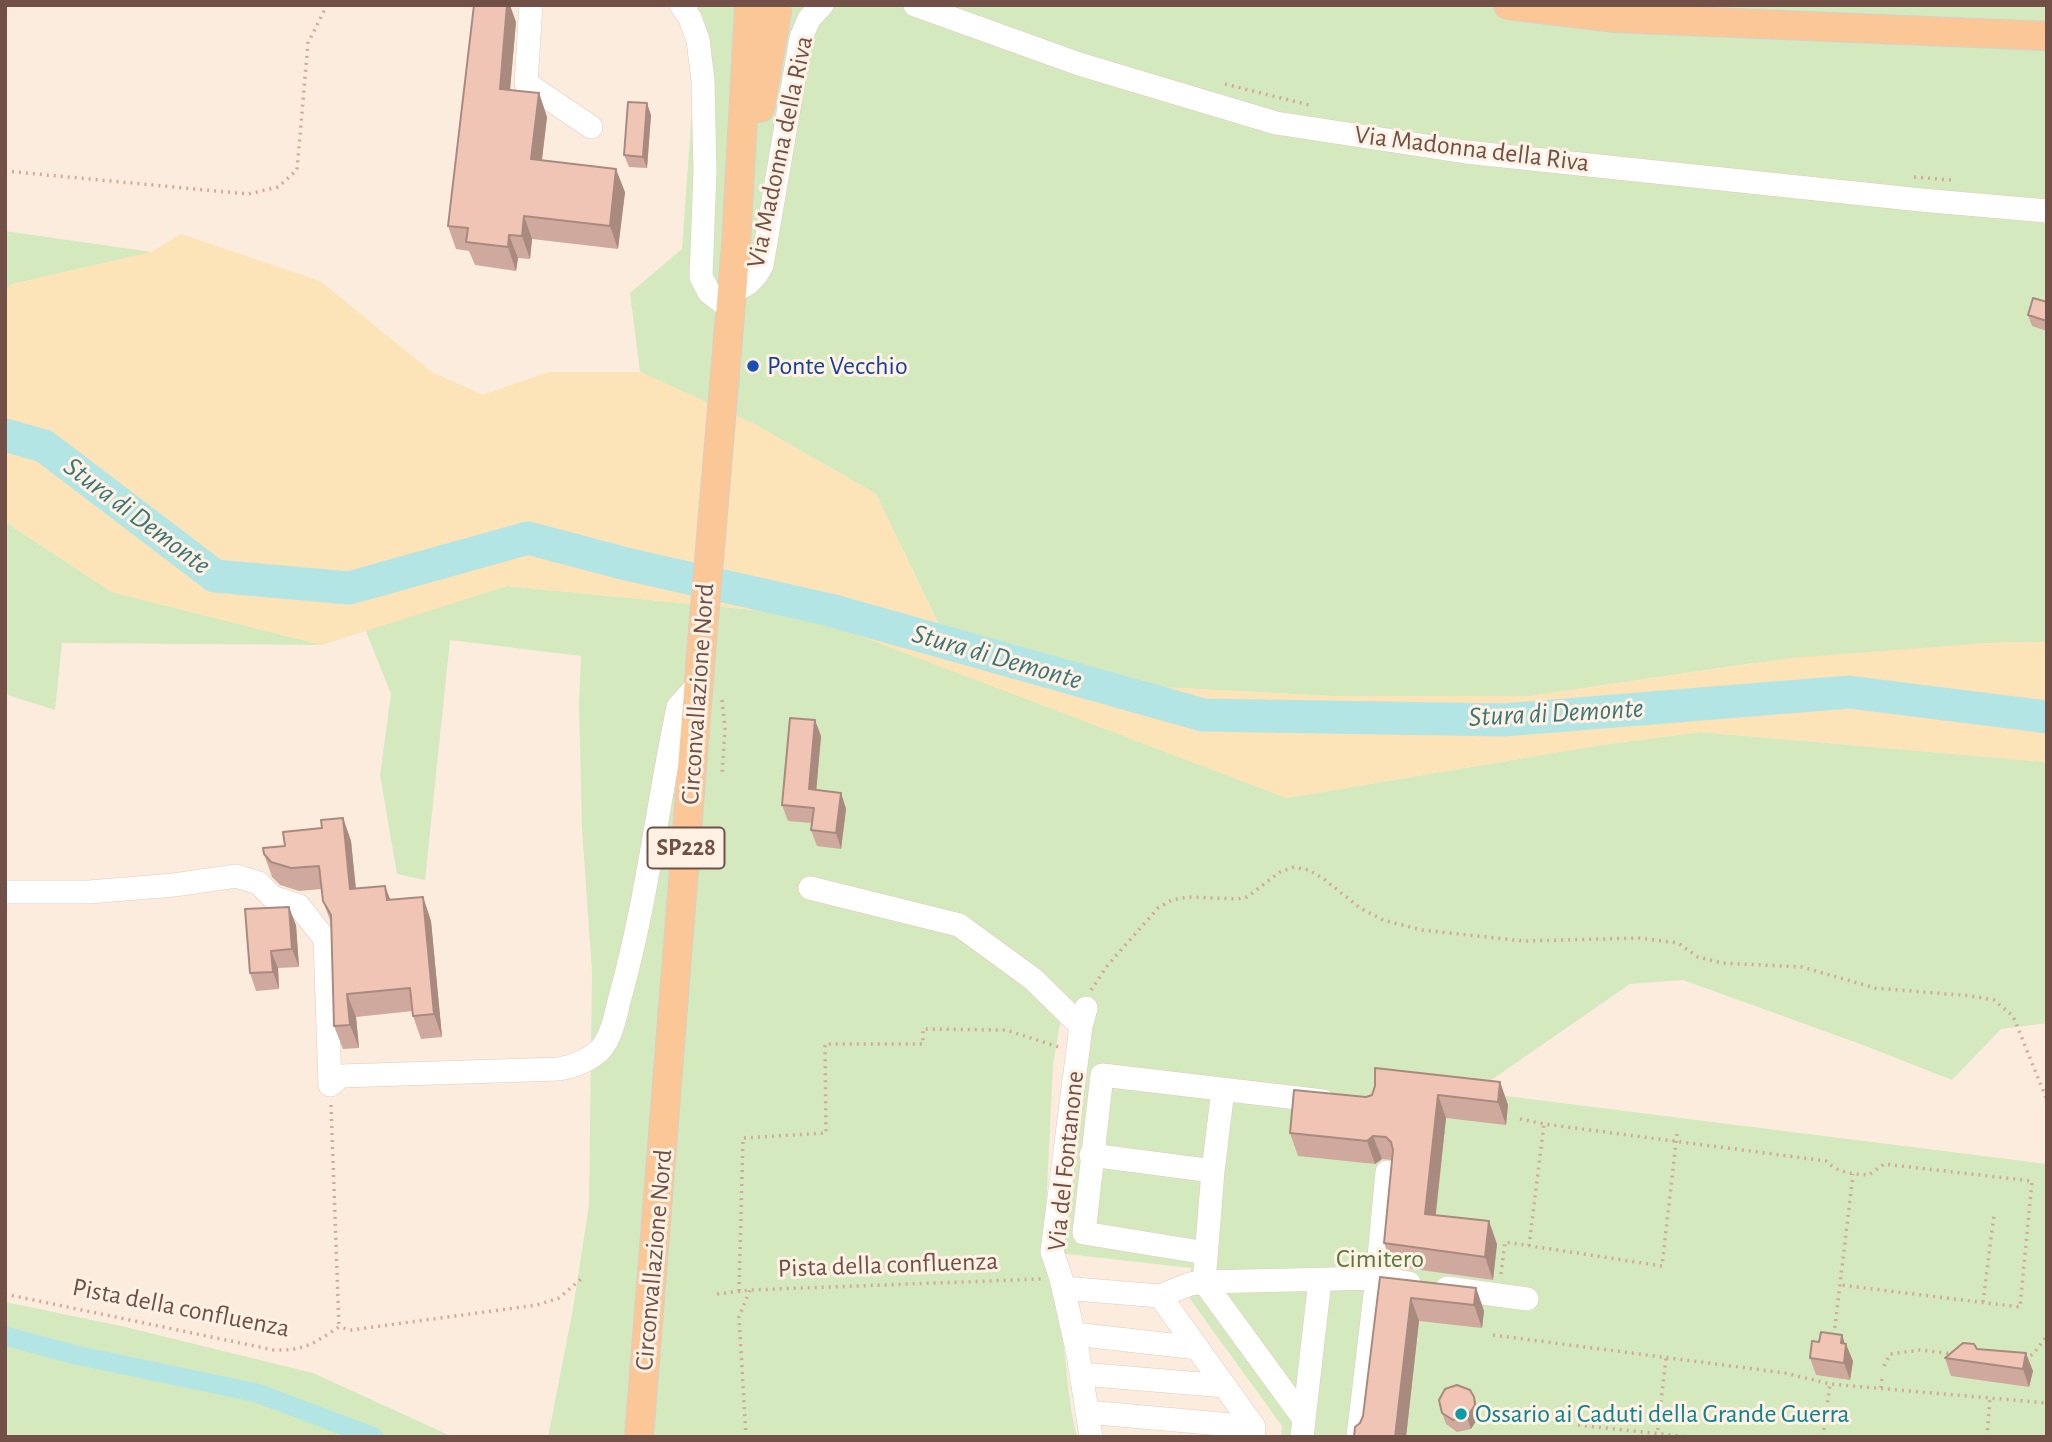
<!DOCTYPE html>
<style>
body{margin:0}
#map{position:relative;width:2052px;height:1442px;overflow:hidden;background:#fcecde;font-family:"Alegreya Sans",sans-serif}
canvas{display:block}
.frame{position:absolute;inset:0;border:7px solid #725047;pointer-events:none}
</style>
<div id="map">
<canvas width="2052" height="1442"></canvas>
<div class="frame"></div>
</div>
<script>
const c = document.querySelector('canvas').getContext('2d');
c.lineJoin = 'round';
function fill(path, color) {
  c.fillStyle = color;
  c.fill(path, 'evenodd');
}
function strokePath(path, color, width, dash) {
  c.strokeStyle = color;
  c.lineWidth = width;
  c.lineCap = dash ? 'butt' : 'round';
  c.setLineDash(dash || []);
  c.stroke(path);
}
function write(font, color, halo, rows, align = 'center') {
  c.font = font + ' "Alegreya Sans",sans-serif';
  c.lineWidth = 6;
  c.setLineDash([]);
  c.textBaseline = 'middle';
  c.strokeStyle = halo;
  c.fillStyle = color;
  for (const [text, x, y, turn = 0] of rows) {
    c.save();
    c.translate(x, y);
    c.rotate((+turn || 0) * Math.PI / 180);
    c.textAlign = isNaN(turn) ? turn : align;
    if (halo) c.strokeText(text, 0, 0);
    c.fillText(text, 0, 0);
    c.restore();
  }
}
fill(new Path2D(`
 M 692,5 L 2047,5 L 2047,642 L 1988,643 L 1754,663 L 1530,696 L 1331,696 L 1159,687 L 940,627 L 876,494 L 756,425 L 640,372 L 630,293 L 682,249 L 699,14 Z
 M 5,231 L 152,252 L 13,284 L 5,290 Z
 M 5,520 L 16,529 L 112,592 L 322,645 L 62,643 L 55,710 L 5,694 Z
 M 507,586 L 806,615 L 1287,798 L 1601,745 L 1701,732 L 2047,762 L 2047,1023 L 2001,1029 L 1952,1080 L 1863,1045 L 1683,980 L 1630,984 L 1474,1092 L 2047,1164 L 2047,1437 L 1281,1437 L 1282,1426 L 1190,1299 L 1191,1268 L 1058,1253 L 1083,1053 L 1061,1018 L 1053,1064 L 1044,1252 C 1047,1280 1057,1305 1062,1333 C 1067,1368 1068,1402 1077,1437 L 548,1437 L 573,1309 L 589,1205 L 592,973 L 582,828 L 579,703 L 581,656 L 450,640 L 425,880 L 397,874 L 380,775 L 391,694 L 365,629 Z
 M 5,1302 L 121,1326 L 313,1373 L 453,1437 L 5,1437 Z`), '#d5e9be');
fill(new Path2D(`
 M 181,234 L 320,281 L 432,372 L 483,395 L 548,372 L 640,372 L 756,425 L 876,494 L 940,628 L 1160,687 L 1331,696 L 1530,696 L 1791,658 L 1988,643 L 2047,642 L 2047,762 L 1701,732 L 1601,745 L 1287,798 L 805,615 L 507,586 L 322,645 L 112,592 L 16,529 L 5,520 L 5,290 L 13,284 L 152,252 Z`), '#fce3b8');
strokePath(new Path2D(`
 M 5,1336 L 76,1355 L 257,1393 L 374,1437`), '#b4e5e5', 19);
strokePath(new Path2D(`
 M 5,435 L 44,446 L 215,576 L 349,588 L 528,538 L 626,564 L 830,610 L 1203,715 L 1504,720 L 1849,692 L 2047,717`), '#b4e5e5', 33);
const minor = new Path2D(`
 M 531,5 L 526,83 L 591,127
 M 681,5 L 690,18 L 698,40 L 703,81 L 705,172 L 701,277 L 709,292 L 730,308
 M 915,5 L 1079,64 L 1276,123 L 1466,152 L 1921,200 L 2047,211
 M 731,291 C 747,286 755,280 762,265 L 801,38 L 809,19 L 822,5
 M 810,888 L 959,925 L 1033,979 L 1081,1026
 M 5,892 L 89,892 L 174,885 L 236,876 L 259,883 L 272,897 L 299,906 L 325,939 L 330,1085 L 341,1076 L 559,1069 C 575,1066 589,1061 601,1049 C 613,1034 616,1012 621,994 C 647,900 658,802 678,707 L 699,684
 M 1086,1008 L 1081,1026 L 1052,1252 L 1061,1278 L 1078,1354 L 1091,1437
 M 1223,1090 L 1213,1171 L 1204,1282 L 1304,1419
 M 1091,1155 L 1213,1171
 M 1206,1253 L 1084,1233 L 1102,1075 L 1323,1101
 M 1063,1288 L 1160,1296 L 1254,1427 L 1253,1437
 M 1447,1288 L 1527,1299
 M 1160,1296 L 1190,1284 L 1204,1282 L 1377,1278 L 1409,1283
 M 1074,1334 L 1198,1348
 M 1081,1374 L 1225,1386
 M 1087,1412 L 1254,1427
 M 1302,1437 L 1320,1280
 M 1358,1437 L 1377,1278 L 1387,1172`);
const major = new Path2D(`
 M 1508,5 L 1616,18 L 2047,36
 M 760,108 L 777,12
 M 639,1437 L 702,642 L 736,245 L 749,8`);
strokePath(minor, '#e2c9be', 24);
strokePath(major, '#d8cecb', 30);
strokePath(new Path2D(`
 M 1225,84 L 1309,105
 M 5,171 L 248,194 L 278,187 L 297,170 L 308,43 L 327,5
 M 1914,177 L 1951,180
 M 722,700 L 725,728 L 722,776
 M 1091,990 L 1107,966 L 1158,908 L 1172,900 L 1188,897 L 1238,899 L 1247,897 L 1280,872 L 1294,867 L 1309,870 L 1324,879 L 1360,908 L 1383,920 L 1422,930 L 1524,941 L 1639,938 L 1678,943 L 1698,957 L 1722,963 L 1802,967 L 1875,988 L 1972,996 L 1994,1000 L 2013,1016 L 2047,1100
 M 331,1105 L 339,1327
 M 1520,1119 L 1544,1124 L 1826,1161 C 1838,1173 1852,1174 1869,1175 L 1884,1164 L 2032,1181 L 2020,1307 L 1840,1285
 M 1529,1246 L 1544,1124
 M 1501,1274 L 1505,1242 L 1662,1266 L 1677,1134
 M 739,1291 L 743,1138 L 826,1133 L 825,1044 L 923,1044 L 923,1029 L 1006,1030 L 1059,1047
 M 5,1294 L 274,1350 C 305,1351 314,1343 339,1327 L 351,1330 L 537,1305 L 559,1298 L 581,1279 L 585,1278
 M 717,1294 L 750,1290 L 1041,1279
 M 1983,1302 L 1994,1215
 M 1493,1335 L 1785,1373 L 1830,1384 L 2047,1403
 M 1834,1335 L 1853,1174
 M 2025,1360 L 2034,1353 L 2047,1336
 M 1884,1366 L 1890,1354 L 1920,1350 L 1955,1354
 M 1881,1388 L 1882,1379
 M 1578,1425 L 1688,1437
 M 746,1437 L 739,1317 L 750,1290
 M 1657,1437 L 1666,1358
 M 1823,1437 L 1830,1384
 M 1987,1437 L 1990,1398`), '#d5a99a', 3.5, [2, 5]);
strokePath(minor, '#fff', 23);
strokePath(major, '#fcc796', 28);
fill(new Path2D(`
 M 516,22 L 510,90 L 539,93 L 547,117 L 542,161 L 625,192 L 618,249 L 532,239 L 530,259 L 518,258 L 516,271 L 475,265 L 469,251 L 456,249 L 448,226 Z
 M 651,115 L 647,168 L 629,167 L 624,155 Z
 M 2047,302 L 2047,331 L 2032,326 L 2028,315 Z
 M 821,736 L 816,790 L 841,793 L 846,809 L 841,849 L 817,846 L 811,830 L 812,823 L 788,821 L 782,805 Z
 M 343,818 L 351,841 L 356,888 L 390,900 L 423,897 L 431,921 L 442,1037 L 421,1039 L 413,1016 L 413,1011 L 356,1017 L 359,1048 L 343,1049 L 334,1026 L 331,923 L 323,901 L 322,889 L 299,891 L 280,885 L 272,877 L 264,854 L 285,846 Z
 M 296,925 L 299,967 L 278,968 L 279,989 L 256,991 L 250,973 Z
 M 1500,1082 L 1508,1105 L 1506,1125 L 1446,1118 L 1436,1215 L 1497,1244 L 1493,1280 L 1392,1266 L 1384,1243 L 1392,1160 L 1382,1159 L 1375,1164 L 1298,1156 L 1290,1133 L 1366,1097 Z
 M 1380,1277 L 1476,1288 L 1484,1311 L 1482,1328 L 1419,1321 L 1406,1437 L 1354,1437 L 1363,1416 Z
 M 1977,1349 L 2033,1371 L 2029,1387 L 1951,1376 L 1945,1358 Z
 M 1810,1358 L 1853,1361 L 1850,1380 L 1816,1375 Z
 M 1474,1397 L 1478,1409 L 1479,1416 L 1471,1429 L 1457,1432 L 1446,1424 L 1442,1413 Z`), '#cfa99d');
fill(new Path2D(`
 M 507,5 L 510,5 L 516,22 L 508,112 L 500,89 Z
 M 539,93 L 547,117 L 539,182 L 531,159 Z
 M 647,103 L 651,115 L 647,168 L 643,157 Z
 M 616,169 L 625,192 L 618,249 L 610,226 Z
 M 524,216 L 532,239 L 530,259 L 522,236 Z
 M 509,235 L 518,258 L 516,271 L 508,247 Z
 M 815,720 L 821,736 L 815,805 L 809,789 Z
 M 841,793 L 846,809 L 841,849 L 836,833 Z
 M 343,818 L 351,841 L 358,912 L 350,889 Z
 M 385,886 L 394,909 L 387,900 Z
 M 423,897 L 431,921 L 442,1037 L 434,1014 Z
 M 289,907 L 296,925 L 299,967 L 292,949 Z
 M 271,951 L 278,968 L 279,989 L 273,972 Z
 M 347,994 L 356,1017 L 359,1048 L 350,1025 Z
 M 1500,1082 L 1508,1105 L 1506,1125 L 1498,1102 Z
 M 1438,1095 L 1446,1118 L 1433,1237 L 1425,1214 Z
 M 1373,1136 L 1382,1159 L 1375,1164 L 1367,1141 Z
 M 1489,1221 L 1497,1244 L 1493,1280 L 1485,1257 Z
 M 1476,1288 L 1484,1311 L 1482,1328 L 1474,1305 Z
 M 1411,1298 L 1419,1321 L 1406,1437 L 1395,1437 Z
 M 1842,1335 L 1846,1347 L 1846,1344 L 1853,1361 L 1850,1380 L 1844,1363 L 1841,1343 Z
 M 2026,1353 L 2033,1371 L 2029,1387 L 2023,1369 Z
 M 1474,1397 L 1478,1409 L 1479,1416 L 1471,1429 L 1467,1417 Z`), '#a98a7f');
const building = new Path2D(`
 M 474,5 L 507,5 L 500,89 L 539,93 L 531,159 L 616,169 L 610,226 L 524,216 L 522,236 L 509,235 L 508,247 L 466,242 L 468,228 L 448,226 Z
 M 628,102 L 647,103 L 643,157 L 624,155 Z
 M 2033,298 L 2047,302 L 2047,321 L 2028,315 Z
 M 790,718 L 815,720 L 809,789 L 841,793 L 836,833 L 811,830 L 814,808 L 782,805 Z
 M 343,818 L 350,889 L 385,886 L 387,900 L 423,897 L 434,1014 L 413,1016 L 410,988 L 347,994 L 350,1025 L 334,1026 L 331,915 L 323,901 L 319,866 L 291,868 L 271,862 L 264,854 L 263,848 L 285,846 L 283,832 L 322,828 L 321,820 Z
 M 289,907 L 292,949 L 271,951 L 273,972 L 250,973 L 245,909 Z
 M 1375,1068 L 1500,1082 L 1498,1102 L 1438,1095 L 1425,1214 L 1489,1221 L 1485,1257 L 1384,1243 L 1393,1150 L 1391,1142 L 1386,1137 L 1373,1136 L 1367,1141 L 1290,1133 L 1294,1090 L 1366,1097 L 1372,1095 L 1375,1086 Z
 M 1380,1277 L 1476,1288 L 1474,1305 L 1411,1298 L 1395,1437 L 1354,1437 L 1355,1427 L 1360,1423 L 1363,1416 Z
 M 1821,1332 L 1842,1335 L 1841,1343 L 1846,1344 L 1844,1363 L 1810,1358 L 1812,1341 L 1819,1342 Z
 M 1963,1343 L 1974,1344 L 1977,1349 L 2026,1353 L 2023,1369 L 1945,1358 Z
 M 1457,1385 L 1470,1390 L 1474,1397 L 1475,1405 L 1467,1417 L 1453,1420 L 1442,1413 L 1439,1400 L 1445,1389 Z`);
fill(building, '#f1c5b6');
strokePath(building, '#a98a7f', 2);
for (const [x, y, r, color] of [
 [753,366,7,"#1a4fb4"],
 [1461,1414,7,"#0f9aa8"]
]) {
  const dot = new Path2D();
  dot.arc(x, y, r, 0, 2 * Math.PI);
  c.fillStyle = color;
  c.fill(dot);
  strokePath(dot, '#fff1e4', 2.5);
}
for (const [x, y, w] of [
 [686,848,77]
]) {
  const box = new Path2D();
  box.roundRect(x - w / 2, y - 20.5, w, 41, 5);
  c.fillStyle = '#fff1e4';
  c.fill(box);
  strokePath(box, '#725047', 2);
}
write('bold 24px', '#725047', null, [
 ["SP228",686,848]
]);
write('26px', '#725047', '#fff1e4', [
 ["Via Madonna della Riva",1472,149,7],
 ["Via Madonna della Riva",780,152,-78],
 ["Circonvallazione Nord",698,694,-86],
 ["Via del Fontanone",1066,1161,-84],
 ["Circonvallazione Nord",654,1260,-85],
 ["Pista della confluenza",888,1265,-2],
 ["Pista della confluenza",181,1308,11]
]);
write('26px', '#164399', '#fff1e4', [
 ["Ponte Vecchio",767,366]
], 'left');
write('26px', '#58783f', '#fff1e4', [
 ["Cimitero",1380,1259]
]);
write('26px', '#0d838f', '#fff1e4', [
 ["Ossario ai Caduti della Grande Guerra",1475,1414]
], 'left');
write('italic 28px', '#3b7678', '#fff1e4', [
 ["Stura di Demonte",137,516,37],
 ["Stura di Demonte",997,657,16],
 ["Stura di Demonte",1556,713,-3]
]);
</script>
